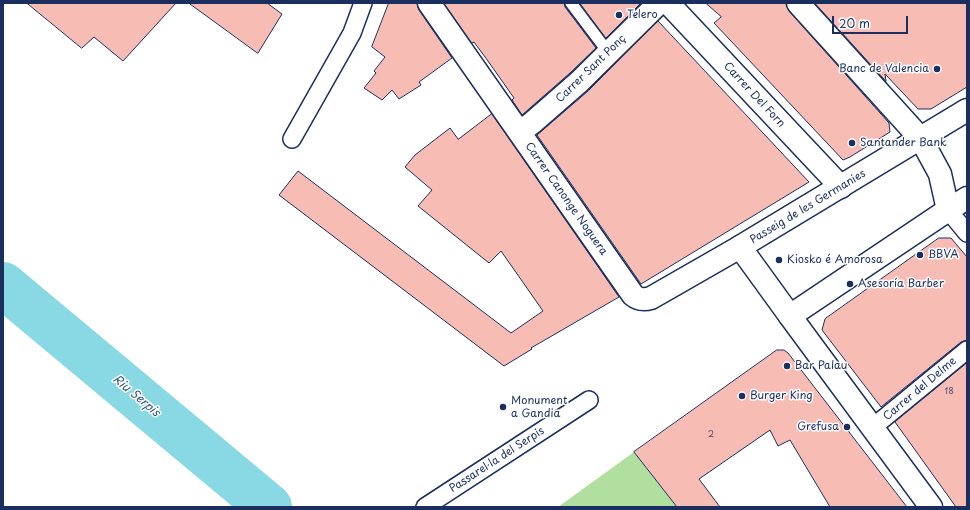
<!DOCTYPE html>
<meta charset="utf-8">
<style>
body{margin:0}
#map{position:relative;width:970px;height:510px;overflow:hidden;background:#fff;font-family:"Playpen Sans",sans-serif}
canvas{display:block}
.frame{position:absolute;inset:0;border:4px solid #1b2f5e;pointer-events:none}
.scale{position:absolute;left:832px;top:16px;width:76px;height:18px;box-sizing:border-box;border:2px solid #1b2f5e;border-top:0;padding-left:5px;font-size:12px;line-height:14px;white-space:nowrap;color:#1b2f5e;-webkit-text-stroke:3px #fff;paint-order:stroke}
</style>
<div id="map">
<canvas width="970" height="510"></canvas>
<div class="frame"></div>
<div class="scale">20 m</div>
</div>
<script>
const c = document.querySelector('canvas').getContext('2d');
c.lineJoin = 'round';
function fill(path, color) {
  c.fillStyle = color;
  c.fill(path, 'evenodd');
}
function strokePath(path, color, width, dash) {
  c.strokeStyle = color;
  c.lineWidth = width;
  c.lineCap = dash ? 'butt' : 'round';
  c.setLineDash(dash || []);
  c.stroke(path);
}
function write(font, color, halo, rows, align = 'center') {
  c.font = font + ' "Playpen Sans",sans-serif';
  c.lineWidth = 3;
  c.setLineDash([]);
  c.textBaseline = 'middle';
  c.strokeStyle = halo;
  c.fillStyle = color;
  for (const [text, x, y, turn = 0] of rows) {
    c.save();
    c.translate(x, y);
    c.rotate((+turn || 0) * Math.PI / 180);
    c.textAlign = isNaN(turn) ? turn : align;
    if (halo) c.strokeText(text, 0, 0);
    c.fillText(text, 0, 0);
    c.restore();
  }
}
fill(new Path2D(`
 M 634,452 L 677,507 L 558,507 Z`), '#b0df9f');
strokePath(new Path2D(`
 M 3,285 L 269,507`), '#89d9e5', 46);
const building = new Path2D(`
 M 27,3 L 176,3 L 123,61 L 94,37 L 82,48 Z
 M 189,3 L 267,3 L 282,14 L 258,53 Z
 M 389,3 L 417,3 L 419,10 L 452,58 L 419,82 L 421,85 L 399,99 L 392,90 L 382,100 L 364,88 L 376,73 L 374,71 L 385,57 L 372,47 Z
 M 444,3 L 564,3 L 565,7 L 596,48 L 570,73 L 522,115 L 512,100 L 514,98 L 488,61 L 474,42 L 472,43 Z
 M 580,3 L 641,3 L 606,38 Z
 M 706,3 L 786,3 L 789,11 L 889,123 L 890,132 L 850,157 L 843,160 L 714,23 L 721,17 Z
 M 815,3 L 967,3 L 967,87 L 931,109 L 918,109 L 885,74 L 886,81 Z
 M 658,21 L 809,182 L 641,284 L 537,135 L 588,91 Z
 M 492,114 L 619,297 L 531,348 L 532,349 L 504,366 L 279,195 L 298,171 L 511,333 L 543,311 L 501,251 L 489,263 L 418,206 L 432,190 L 405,167 L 415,155 L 450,128 L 458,139 Z
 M 939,238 L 951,238 L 967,257 L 967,340 L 961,342 L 881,407 L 822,330 L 825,319 Z
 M 777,350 L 784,350 L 788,353 L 907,507 L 830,507 L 790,440 L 778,446 L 770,430 L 699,479 L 720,507 L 677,507 L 634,452 Z
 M 967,363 L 967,507 L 956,507 L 895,422 Z`);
fill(building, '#f7bcb3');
strokePath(building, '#1b2f5e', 1);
const service = new Path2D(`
 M 571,3 L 608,52`);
const pedestrian = new Path2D(`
 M 292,139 L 352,33 L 363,3
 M 948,210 L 967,233
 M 872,428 L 967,350
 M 425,507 L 589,400`);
const minor = new Path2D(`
 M 429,3 L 633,295 C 639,300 644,300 651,298 L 740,247
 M 668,3 L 841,187
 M 798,3 L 921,139 L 940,174 L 948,210
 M 520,132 L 532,123 L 579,82 L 659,3
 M 790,316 L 931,507`);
const tertiary = new Path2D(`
 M 967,110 L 740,247 L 790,316 L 948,210 L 967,198`);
strokePath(service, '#1b2f5e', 14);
strokePath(pedestrian, '#1b2f5e', 20);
strokePath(minor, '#1b2f5e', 25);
strokePath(tertiary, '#1b2f5e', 25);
strokePath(service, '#fff', 11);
strokePath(pedestrian, '#fff', 17);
strokePath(minor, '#fff', 22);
strokePath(tertiary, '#fff', 22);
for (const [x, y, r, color] of [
 [619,15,4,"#1b2f5e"],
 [937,69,4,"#1b2f5e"],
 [852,143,4,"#1b2f5e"],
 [920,255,4,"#1b2f5e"],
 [779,260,4,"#1b2f5e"],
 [850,284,4,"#1b2f5e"],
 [787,366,4,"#1b2f5e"],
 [742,396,4,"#1b2f5e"],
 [503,407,4,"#1b2f5e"],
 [847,427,4,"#1b2f5e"]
]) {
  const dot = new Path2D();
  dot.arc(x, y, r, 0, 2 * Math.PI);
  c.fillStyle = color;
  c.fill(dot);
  strokePath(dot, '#fff', 1.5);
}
write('9px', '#525273', null, [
 ["18",949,392],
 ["2",711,435]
]);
write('11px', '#1b2f5e', '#fff', [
 ["Telero",627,15],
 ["Banc de Valencia",929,69,"right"],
 ["Santander Bank",860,143],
 ["BBVA",928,255],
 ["Kiosko é Amorosa",787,260],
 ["Asesoría Barber",858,284],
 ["Bar Palau",795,366],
 ["Burger King",750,396],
 ["Monument",511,401],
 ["a Gandia",511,414],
 ["Grefusa",839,427,"right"]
], 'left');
write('11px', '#1b2f5e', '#fff', [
 ["Carrer Sant Ponç",591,69,-44],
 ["Carrer Del Forn",754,95,47],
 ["Carrer Canonge Noguera",566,199,55],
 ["Passeig de les Germanies",808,207,-31],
 ["Carrer del Delme",920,389,-40],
 ["Passarel·la del Serpis",497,460,-33]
]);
write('italic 12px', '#365a80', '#fff', [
 ["Riu Serpis",136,396,40]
]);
</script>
